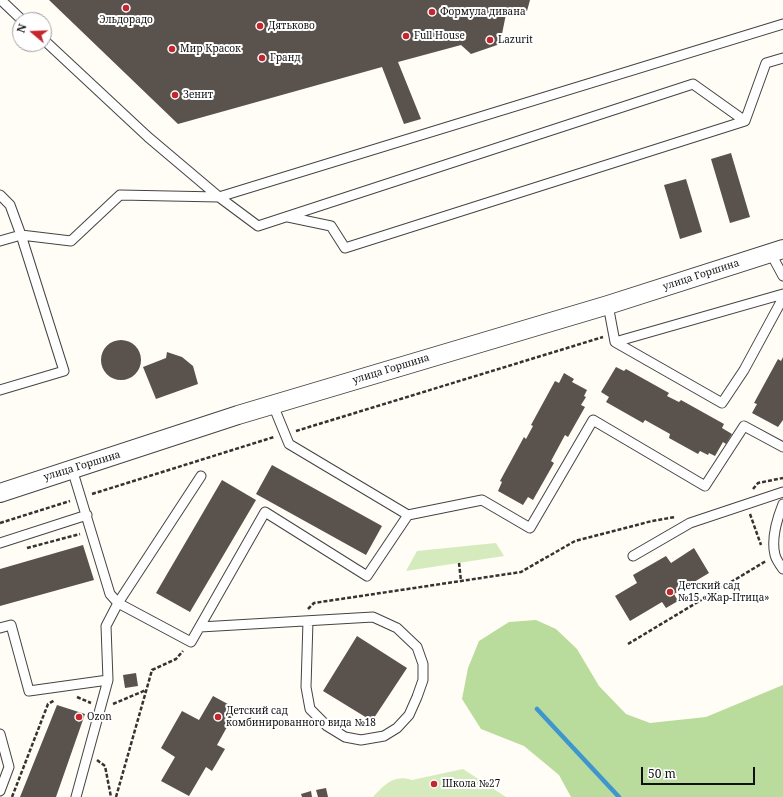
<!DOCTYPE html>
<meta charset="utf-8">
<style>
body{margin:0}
#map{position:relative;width:783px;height:797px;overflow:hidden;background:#fffdf5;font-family:"Noto Serif",serif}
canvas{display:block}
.north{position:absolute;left:12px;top:12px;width:40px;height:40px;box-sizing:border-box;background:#fff;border:1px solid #a0a0a0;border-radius:50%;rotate:289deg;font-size:11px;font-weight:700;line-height:16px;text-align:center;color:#111}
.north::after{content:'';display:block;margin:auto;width:14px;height:18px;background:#c4262e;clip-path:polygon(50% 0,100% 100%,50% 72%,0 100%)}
.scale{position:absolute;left:641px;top:767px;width:114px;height:18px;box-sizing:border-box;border:2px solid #111;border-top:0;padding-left:5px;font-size:12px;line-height:14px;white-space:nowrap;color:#111;-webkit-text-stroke:3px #fff;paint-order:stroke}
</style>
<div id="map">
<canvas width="783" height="797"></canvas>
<div class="north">N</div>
<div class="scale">50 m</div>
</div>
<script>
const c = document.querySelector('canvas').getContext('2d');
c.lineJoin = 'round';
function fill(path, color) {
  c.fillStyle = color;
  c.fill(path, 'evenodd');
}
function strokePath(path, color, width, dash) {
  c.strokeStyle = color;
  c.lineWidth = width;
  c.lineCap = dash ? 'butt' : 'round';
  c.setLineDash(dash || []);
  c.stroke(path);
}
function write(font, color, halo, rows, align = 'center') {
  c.font = font + ' "Noto Serif",serif';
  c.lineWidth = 4;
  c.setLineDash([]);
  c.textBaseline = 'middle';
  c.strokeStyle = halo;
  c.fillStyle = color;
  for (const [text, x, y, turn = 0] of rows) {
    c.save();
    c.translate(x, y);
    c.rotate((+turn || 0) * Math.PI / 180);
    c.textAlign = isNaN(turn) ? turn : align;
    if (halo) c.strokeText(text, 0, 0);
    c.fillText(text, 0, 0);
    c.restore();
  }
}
fill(new Path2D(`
 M 496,543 L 504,556 L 406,571 L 417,551 Z
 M 463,769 L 506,797 L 373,797 C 384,785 394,774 412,780 Z`), '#d5ebbd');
fill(new Path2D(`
 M 536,620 L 556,629 L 577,649 L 599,686 L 626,714 L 650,723 L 706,717 L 783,685 L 783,797 L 571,797 L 559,775 L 524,746 L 481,729 L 462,699 L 468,668 L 479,641 L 509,622 Z`), '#b9dc9c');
strokePath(new Path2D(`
 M 537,709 L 619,797`), '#3f96cf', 4.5);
fill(new Path2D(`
 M 49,0 L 530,0 L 527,11 L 507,9 L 500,44 L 471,54 L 461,45 L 398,62 L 421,119 L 404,124 L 382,67 L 178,124 Z
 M 731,153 L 750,217 L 730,223 L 711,159 Z
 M 686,179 L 702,232 L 680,239 L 664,185 Z
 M101 360a20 20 0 1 1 40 0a20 20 0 1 1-40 0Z
 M 167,352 L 182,357 L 193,366 L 198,384 L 156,399 L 143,367 L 166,358 Z
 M 783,357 L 783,420 L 778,427 L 752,413 L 757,404 L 754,403 L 778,359 L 781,361 Z
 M 616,367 L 624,371 L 626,369 L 669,393 L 667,396 L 679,402 L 681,400 L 724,424 L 722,428 L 732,434 L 726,444 L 723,442 L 715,456 L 709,453 L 708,455 L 700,451 L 698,454 L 669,438 L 670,434 L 645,420 L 643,423 L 606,402 L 609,397 L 601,392 Z
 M 564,373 L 574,379 L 572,382 L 587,390 L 584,396 L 586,397 L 581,405 L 585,407 L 568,437 L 565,435 L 551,461 L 554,463 L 533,500 L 528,497 L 523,505 L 498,491 L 502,482 L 500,481 L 524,437 L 526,439 L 533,426 L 531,425 L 555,381 L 559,383 Z
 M 272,465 L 382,526 L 366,555 L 256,494 Z
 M 222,480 L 256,500 L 190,612 L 156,593 Z
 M 83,545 L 94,580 L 0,606 L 0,569 Z
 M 694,548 L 709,573 L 674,594 L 678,601 L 666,608 L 662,602 L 630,621 L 615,596 L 637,583 L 633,575 L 666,556 L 671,563 Z
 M 357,636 L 407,668 L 372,721 L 323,691 Z
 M 136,673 L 138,686 L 125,688 L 123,675 Z
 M 213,696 L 237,709 L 217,745 L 225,749 L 212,771 L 206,767 L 189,796 L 161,781 L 175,757 L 161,748 L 182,711 L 199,720 Z
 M 57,705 L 85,714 L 56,797 L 20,797 Z
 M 326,788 L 328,797 L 318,797 L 316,790 Z
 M 311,791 L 312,797 L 302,797 L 301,794 Z`), '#5a524d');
const lane = new Path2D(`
 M 1,0 L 22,20
 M 44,40 L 148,137 L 219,197 L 258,226 L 693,84 L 745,121
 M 0,195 L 10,205 L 21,235 L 71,241 L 120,195 L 219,197 L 783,24
 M 288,217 L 331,226 L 345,248 L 745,121 L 766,63 L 783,58
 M 0,241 L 21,235 L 64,371 L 0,390
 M 770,252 L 783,276
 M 608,305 L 615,342 L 722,403 L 744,370 L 783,298
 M 615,342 L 783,294
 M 273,405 L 289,444 L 408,515
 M 72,469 L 110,594 L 118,603 L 191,642 L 265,512 L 367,576 L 408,515 L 482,500 L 530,528 L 593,420 L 705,486 L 744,426 L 783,447
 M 783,504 C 777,519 771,539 775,555 C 776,559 780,565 783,569
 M 0,543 L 87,515
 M 633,556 L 690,523 L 783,492
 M 200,627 L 373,617 L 397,628 L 417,647 L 423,664 L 423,680 L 417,697 L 409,715 L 397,728 L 384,736 L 361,740 L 345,737 L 327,726 L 310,709 L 306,687 L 308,621
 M 0,628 L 11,625 L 29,691 L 108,680
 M 0,734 L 9,767 L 0,791
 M 76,797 L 108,680 L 106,626 L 118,603 L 201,476`);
const street = new Path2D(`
 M 0,493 L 238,415 L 608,305 L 783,249`);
strokePath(lane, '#444', 11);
strokePath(street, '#444', 20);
strokePath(new Path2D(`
 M 296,431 L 603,337
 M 753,489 L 758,483 L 783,478
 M 92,494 L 274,437
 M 750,514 L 761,545
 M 0,523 L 70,501
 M 27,548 L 80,534
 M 459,563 L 461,581
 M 308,609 L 314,603 L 521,572 L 575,541 L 652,521 L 675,517
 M 628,644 L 766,561
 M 77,697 L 91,703
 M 113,704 L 146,690
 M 97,760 L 105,766 L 111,797
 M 12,797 L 48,704 L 55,700
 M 116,797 L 152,670 L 176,659 L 183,651`), '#333', 2.5, [4, 2]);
strokePath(lane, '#fff', 9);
strokePath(street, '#fff', 18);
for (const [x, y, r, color] of [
 [126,8,4,"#c4262e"],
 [432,12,4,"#c4262e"],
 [260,26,4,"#c4262e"],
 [406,36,4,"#c4262e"],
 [490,40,4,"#c4262e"],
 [172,49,4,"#c4262e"],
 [262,58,4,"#c4262e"],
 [175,95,4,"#c4262e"],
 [670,592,4,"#c4262e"],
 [79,717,4,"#c4262e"],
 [218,717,4,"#c4262e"],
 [434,784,4,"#c4262e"]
]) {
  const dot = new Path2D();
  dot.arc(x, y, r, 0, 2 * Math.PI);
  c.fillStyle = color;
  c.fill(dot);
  strokePath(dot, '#fff', 1.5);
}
write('10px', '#111', '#fff', [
 ["Формула дивана",440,12],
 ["Эльдорадо",126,20,"center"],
 ["Дятьково",268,26],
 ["Full House",414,36],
 ["Lazurit",498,40],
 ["Мир Красок",180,49],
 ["Гранд",270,58],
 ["Зенит",183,95],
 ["Детский сад",678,586],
 ["№15 «Жар-Птица»",678,598],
 ["Детский сад",226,711],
 ["комбинированного вида №18",226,723],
 ["Ozon",87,717],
 ["Школа №27",442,784]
], 'left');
write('10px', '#111', '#fff', [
 ["улица Горшина",701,275,-18],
 ["улица Горшина",391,369,-17],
 ["улица Горшина",82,466,-17]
]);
</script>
